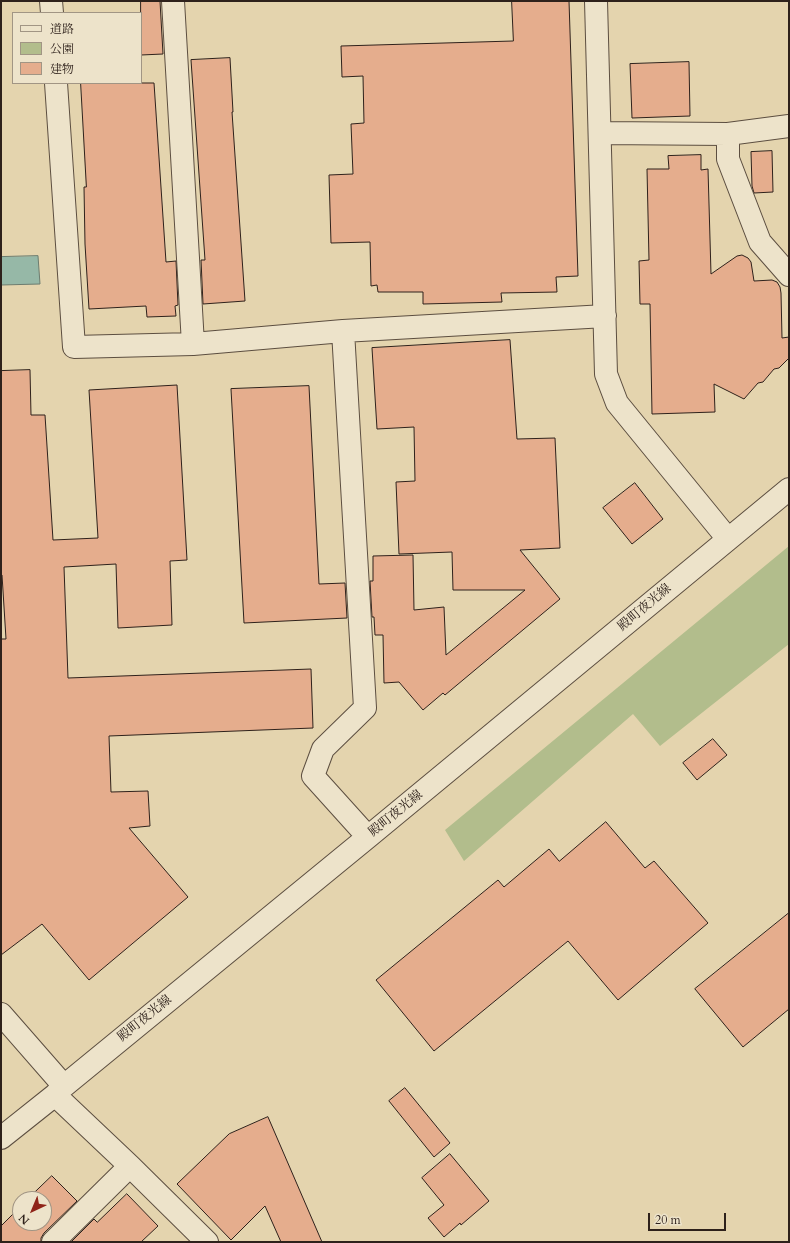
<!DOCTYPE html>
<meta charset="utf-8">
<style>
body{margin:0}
#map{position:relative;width:790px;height:1243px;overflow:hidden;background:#e4d4ae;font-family:Cardo,"Noto Serif JP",serif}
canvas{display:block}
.frame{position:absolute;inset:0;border:2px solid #2e211b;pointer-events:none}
.legend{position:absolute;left:12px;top:12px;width:130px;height:72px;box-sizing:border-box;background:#ede3ca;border:1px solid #a19584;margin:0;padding:5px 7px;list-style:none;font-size:12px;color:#2e211b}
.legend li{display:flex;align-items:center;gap:8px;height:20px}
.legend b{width:20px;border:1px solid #a19584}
.north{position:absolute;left:12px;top:1191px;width:40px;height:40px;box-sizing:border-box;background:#ede3ca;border:1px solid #a19584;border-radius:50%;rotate:224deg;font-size:11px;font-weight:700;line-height:16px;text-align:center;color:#2e211b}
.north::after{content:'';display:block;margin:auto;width:14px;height:18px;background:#8f2418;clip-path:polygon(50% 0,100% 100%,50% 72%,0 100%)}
.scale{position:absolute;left:648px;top:1213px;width:78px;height:18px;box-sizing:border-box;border:2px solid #2e211b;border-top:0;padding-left:5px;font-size:12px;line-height:14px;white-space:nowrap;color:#2e211b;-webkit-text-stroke:3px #ede3ca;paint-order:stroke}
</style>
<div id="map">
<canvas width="790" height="1243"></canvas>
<div class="frame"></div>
<ul class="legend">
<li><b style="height:5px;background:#ede3ca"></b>道路</li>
<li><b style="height:11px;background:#b2bd8c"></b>公園</li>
<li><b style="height:11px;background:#e5ad8d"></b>建物</li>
</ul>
<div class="north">N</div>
<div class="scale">20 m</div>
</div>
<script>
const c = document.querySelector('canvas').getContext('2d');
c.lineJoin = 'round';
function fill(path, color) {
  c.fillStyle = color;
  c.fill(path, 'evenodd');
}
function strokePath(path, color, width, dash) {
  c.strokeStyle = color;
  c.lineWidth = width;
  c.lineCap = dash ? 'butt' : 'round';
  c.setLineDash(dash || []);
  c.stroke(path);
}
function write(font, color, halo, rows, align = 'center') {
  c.font = font + ' Cardo,"Noto Serif JP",serif';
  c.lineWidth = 3.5;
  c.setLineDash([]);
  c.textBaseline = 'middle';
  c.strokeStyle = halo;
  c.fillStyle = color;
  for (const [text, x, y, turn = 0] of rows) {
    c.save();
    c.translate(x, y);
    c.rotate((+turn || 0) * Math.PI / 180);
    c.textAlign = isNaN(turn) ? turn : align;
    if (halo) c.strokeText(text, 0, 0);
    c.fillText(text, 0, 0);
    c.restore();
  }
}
fill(new Path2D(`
 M 789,546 L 789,644 L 660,746 L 633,714 L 464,861 L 445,830 Z`), '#b2bd8c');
const water = new Path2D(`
 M 38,256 L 40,284 L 1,285 L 1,257 Z`);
fill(water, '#96b8a7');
strokePath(water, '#6c7c6f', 1);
const building = new Path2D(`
 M 141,1 L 160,1 L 163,54 L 141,55 Z
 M 512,1 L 569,1 L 578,276 L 556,277 L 557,292 L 501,293 L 502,302 L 423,304 L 423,292 L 378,292 L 377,285 L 371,286 L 370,242 L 331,243 L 329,175 L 353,174 L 351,124 L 364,123 L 363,76 L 342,77 L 341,46 L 513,41 Z
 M 230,58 L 233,112 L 232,112 L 245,301 L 203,304 L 201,260 L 205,260 L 191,60 Z
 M 689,62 L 690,116 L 632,118 L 630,64 Z
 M 81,83 L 154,83 L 166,262 L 176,261 L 178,305 L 175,306 L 176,316 L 147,317 L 146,306 L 89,309 L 85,244 L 84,187 L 86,187 Z
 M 772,151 L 773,192 L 754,193 L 752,186 L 751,152 Z
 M 701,155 L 701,170 L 708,169 L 711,274 L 737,256 L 742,255 L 748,258 L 751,262 L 754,281 L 772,280 L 777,282 L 780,287 L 781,293 L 782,338 L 789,337 L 789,358 L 779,368 L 774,369 L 763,382 L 758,383 L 744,399 L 714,384 L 715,412 L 652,414 L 650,304 L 640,304 L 639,261 L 649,260 L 647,169 L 669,169 L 668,156 Z
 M 510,340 L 517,439 L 555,438 L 560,548 L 520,550 L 560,599 L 445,695 L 443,693 L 423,710 L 399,682 L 384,683 L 383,635 L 375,635 L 374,617 L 372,617 L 370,581 L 373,581 L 373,556 L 413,555 L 414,610 L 444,607 L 446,655 L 525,590 L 453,590 L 452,552 L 399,554 L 396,482 L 415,481 L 414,427 L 377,429 L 372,348 Z
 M 30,370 L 31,415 L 45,415 L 53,540 L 98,538 L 89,390 L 177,385 L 187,560 L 170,561 L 172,625 L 118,628 L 116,564 L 64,567 L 68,678 L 311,669 L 313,728 L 109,736 L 111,792 L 148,791 L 150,826 L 129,828 L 188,897 L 89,980 L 42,924 L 1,955 L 1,639 L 6,639 L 2,575 L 1,575 L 1,371 Z
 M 309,386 L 319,584 L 345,583 L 347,618 L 244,623 L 231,389 Z
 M 635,483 L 663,519 L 632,544 L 603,508 Z
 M 713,739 L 727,755 L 697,780 L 683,763 Z
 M 606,822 L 645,868 L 654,861 L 708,923 L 618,1000 L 568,941 L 434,1051 L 376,980 L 498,880 L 504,887 L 549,849 L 559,861 Z
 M 789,913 L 789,1009 L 743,1047 L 695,989 Z
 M 405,1088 L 450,1143 L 434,1157 L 389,1101 Z
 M 268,1117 L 322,1242 L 281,1242 L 265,1206 L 231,1240 L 177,1184 L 229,1134 Z
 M 450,1154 L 489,1201 L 461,1225 L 460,1223 L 444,1237 L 428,1218 L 444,1205 L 422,1178 Z
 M 52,1176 L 77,1201 L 44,1233 L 41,1238 L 41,1242 L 1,1242 L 1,1226 L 20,1207 L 20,1223 L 44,1223 L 44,1199 L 28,1199 Z
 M 127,1194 L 158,1226 L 141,1242 L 71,1242 L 94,1219 L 97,1222 Z`);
fill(building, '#e5ad8d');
strokePath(building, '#2e211b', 1);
const minor = new Path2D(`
 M 51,1 L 52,13
 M 173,1 L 193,344
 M 596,1 L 606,374 L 617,403 L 728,539
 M 56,83 L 74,347 L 193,344 L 343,331 L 605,316
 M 600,133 L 728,134 L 789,126
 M 728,134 L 728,159 L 760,242 L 789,275
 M 343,331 L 365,708 L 323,749 L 313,776 L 368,837
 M 1,1014 L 64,1086
 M 55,1095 L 130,1166 L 207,1242
 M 1,1138 L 55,1095 L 64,1086 L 368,837 L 789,489
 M 53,1242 L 130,1166`);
strokePath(minor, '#5c4e40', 24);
strokePath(minor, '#ede3ca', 22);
write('13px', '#2e211b', '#ede3ca', [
 ["殿町夜光線",645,608,-40],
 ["殿町夜光線",396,814,-39],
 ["殿町夜光線",145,1019,-39]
]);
</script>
